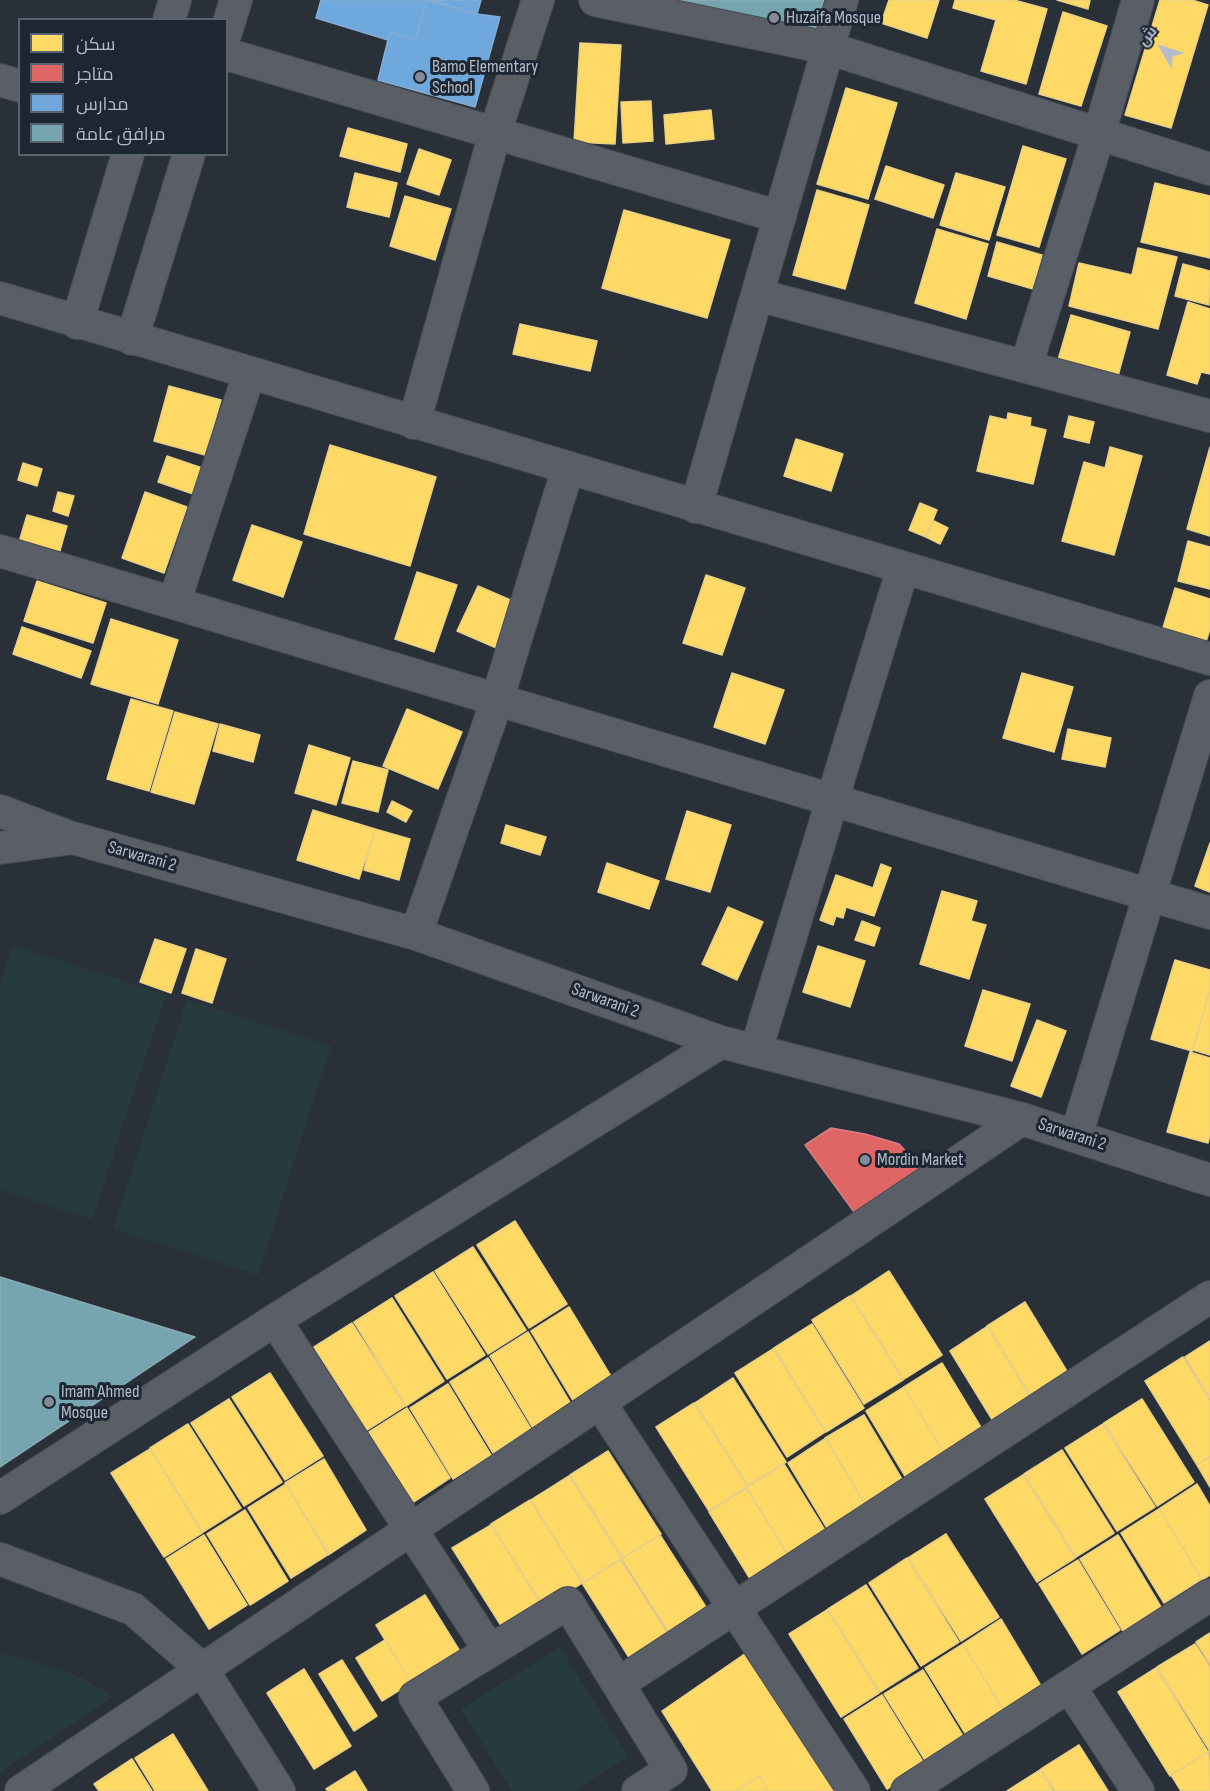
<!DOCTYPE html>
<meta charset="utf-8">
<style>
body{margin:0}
#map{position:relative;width:1210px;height:1791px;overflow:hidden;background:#2a3038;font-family:"Sofia Sans Condensed",Cairo,sans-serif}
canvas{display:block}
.legend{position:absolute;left:18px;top:18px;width:210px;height:138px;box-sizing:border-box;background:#1d2633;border:2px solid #59626f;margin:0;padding:8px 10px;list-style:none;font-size:18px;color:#b4bcc9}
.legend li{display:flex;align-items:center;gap:12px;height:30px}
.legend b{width:30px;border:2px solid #59626f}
.north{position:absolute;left:1132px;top:18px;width:60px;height:60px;-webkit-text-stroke:4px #1d2633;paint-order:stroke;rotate:309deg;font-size:16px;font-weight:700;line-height:24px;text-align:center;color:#b4bcc9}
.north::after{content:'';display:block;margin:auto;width:21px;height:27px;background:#b4bcc9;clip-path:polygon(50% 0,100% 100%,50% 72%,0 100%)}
</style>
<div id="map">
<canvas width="1210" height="1791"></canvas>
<ul class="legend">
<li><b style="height:16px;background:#ffd966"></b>سكن</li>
<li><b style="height:16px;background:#e06666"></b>متاجر</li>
<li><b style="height:16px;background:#6fa8dc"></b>مدارس</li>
<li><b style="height:16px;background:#76a5af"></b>مرافق عامة</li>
</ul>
<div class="north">ش</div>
</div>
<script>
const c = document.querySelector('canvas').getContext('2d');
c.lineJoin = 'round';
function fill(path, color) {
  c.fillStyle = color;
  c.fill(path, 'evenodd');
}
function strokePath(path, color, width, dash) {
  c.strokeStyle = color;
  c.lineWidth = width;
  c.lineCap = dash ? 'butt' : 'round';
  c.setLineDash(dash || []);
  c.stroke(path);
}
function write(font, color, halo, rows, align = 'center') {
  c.font = font + ' "Sofia Sans Condensed",sans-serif';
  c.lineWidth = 6;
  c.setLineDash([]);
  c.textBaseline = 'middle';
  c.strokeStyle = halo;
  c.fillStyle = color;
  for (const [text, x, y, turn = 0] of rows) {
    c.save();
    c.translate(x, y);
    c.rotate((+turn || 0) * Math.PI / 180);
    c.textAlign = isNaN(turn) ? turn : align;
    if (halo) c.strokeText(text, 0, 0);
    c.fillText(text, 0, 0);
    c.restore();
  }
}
fill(new Path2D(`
 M 13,945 L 166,995 L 92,1219 L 0,1190 L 0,986 Z
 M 187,1000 L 331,1046 L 258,1275 L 113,1229 Z
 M 560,1647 L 628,1756 L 574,1791 L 512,1791 L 461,1709 Z
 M 0,1653 C 38,1664 82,1671 113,1697 L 0,1773 Z`), '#273a3e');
const homes = new Path2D(`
 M 889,0 L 939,0 L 927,38 L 881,23 Z
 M 955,0 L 1014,0 L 1047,9 L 1026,84 L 981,71 L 996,20 L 953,8 Z
 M 1057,0 L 1090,0 L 1088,9 Z
 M 1160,0 L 1192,0 L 1208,5 L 1171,128 L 1125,115 Z
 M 1063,12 L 1107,26 L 1081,106 L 1039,94 Z
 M 580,43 L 621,45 L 615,144 L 574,142 Z
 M 846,88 L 897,103 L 868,199 L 817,184 Z
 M 651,101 L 653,141 L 623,143 L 621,102 Z
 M 711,110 L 714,139 L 666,144 L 664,115 Z
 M 348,128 L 407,144 L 400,172 L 340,156 Z
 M 1023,146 L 1066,159 L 1039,247 L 997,235 Z
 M 419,149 L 451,160 L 439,195 L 407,184 Z
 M 886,166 L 944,185 L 933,218 L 875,199 Z
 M 355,173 L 397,183 L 389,217 L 347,207 Z
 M 956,173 L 1005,187 L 989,240 L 940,225 Z
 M 1155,183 L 1210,196 L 1210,258 L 1141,242 Z
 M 817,190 L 869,205 L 845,289 L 793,275 Z
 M 405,196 L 451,209 L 435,260 L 390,246 Z
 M 624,210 L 730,240 L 707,318 L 602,288 Z
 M 937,229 L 988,244 L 966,319 L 915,303 Z
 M 997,242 L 1042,255 L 1033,289 L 988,276 Z
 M 1138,248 L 1177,257 L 1158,329 L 1069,306 L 1079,263 L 1132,275 Z
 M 1183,264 L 1210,271 L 1209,305 L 1175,296 Z
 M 1188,302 L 1210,309 L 1210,374 L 1201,372 L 1197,384 L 1167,375 Z
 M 1071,315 L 1130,332 L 1118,376 L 1058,360 Z
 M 520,324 L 597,341 L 590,371 L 513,354 Z
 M 169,386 L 221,400 L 205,455 L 154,441 Z
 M 1008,413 L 1031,418 L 1030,426 L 1046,430 L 1033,484 L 977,471 L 990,416 L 1007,420 Z
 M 1069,416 L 1094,422 L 1089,443 L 1064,437 Z
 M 796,439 L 843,454 L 831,491 L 784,476 Z
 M 330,445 L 436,477 L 410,566 L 304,534 Z
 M 1110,447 L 1142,456 L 1114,555 L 1062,541 L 1084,462 L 1105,468 Z
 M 1210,447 L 1210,536 L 1187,529 Z
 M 167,456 L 208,470 L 199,496 L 158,482 Z
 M 23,463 L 42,469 L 37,486 L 18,480 Z
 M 58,492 L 74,496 L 68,516 L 53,511 Z
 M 145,492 L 187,507 L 164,573 L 122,558 Z
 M 920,503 L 937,510 L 926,537 L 909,530 Z
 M 27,515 L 67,526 L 59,554 L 19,542 Z
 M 934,521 L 948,528 L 940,544 L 926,537 Z
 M 252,525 L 302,542 L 283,597 L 233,580 Z
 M 1188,541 L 1210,547 L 1210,589 L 1178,581 Z
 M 417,572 L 457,585 L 434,652 L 395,639 Z
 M 706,575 L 745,588 L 722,655 L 683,643 Z
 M 37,581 L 106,603 L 93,643 L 24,621 Z
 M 478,586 L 522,605 L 501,650 L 457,631 Z
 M 1175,588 L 1210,599 L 1210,629 L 1205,645 L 1162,631 Z
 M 111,619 L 178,640 L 158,704 L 91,684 Z
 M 22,627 L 91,651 L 81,678 L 13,654 Z
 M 732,673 L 784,690 L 765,744 L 714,727 Z
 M 1022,673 L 1073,687 L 1054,752 L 1003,738 Z
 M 131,699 L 173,711 L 149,791 L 107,779 Z
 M 407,709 L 462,732 L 438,789 L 383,766 Z
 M 175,712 L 218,724 L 194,804 L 151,792 Z
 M 220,724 L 260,735 L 253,762 L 213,751 Z
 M 1068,729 L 1111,738 L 1105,767 L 1062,759 Z
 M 309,745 L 350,758 L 336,805 L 295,793 Z
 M 353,761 L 388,770 L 378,812 L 342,803 Z
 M 392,801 L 412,811 L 406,822 L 387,812 Z
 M 313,810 L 375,829 L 359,879 L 297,860 Z
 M 687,811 L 731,825 L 710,892 L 666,879 Z
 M 506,825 L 546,837 L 540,855 L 501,843 Z
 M 375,829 L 410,839 L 399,880 L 364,870 Z
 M 1210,843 L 1210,892 L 1195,886 Z
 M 607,863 L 659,881 L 649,909 L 598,892 Z
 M 881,864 L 891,868 L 874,916 L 846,907 L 843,918 L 836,916 L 833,925 L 820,920 L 836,875 L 873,888 Z
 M 942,891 L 977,901 L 971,921 L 986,925 L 969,979 L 920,964 Z
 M 728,907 L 763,922 L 737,980 L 702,964 Z
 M 862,921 L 880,928 L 874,946 L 855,940 Z
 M 155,939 L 186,949 L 171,993 L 140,982 Z
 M 818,946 L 865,961 L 850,1007 L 803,992 Z
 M 196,949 L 226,959 L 212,1003 L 182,993 Z
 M 1175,960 L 1210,970 L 1210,989 L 1192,1051 L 1151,1039 Z
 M 983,990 L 1030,1004 L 1012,1061 L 965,1046 Z
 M 1210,990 L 1210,1055 L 1193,1050 Z
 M 1037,1020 L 1066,1031 L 1041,1097 L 1011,1086 Z
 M 1190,1052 L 1210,1058 L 1210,1135 L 1208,1143 L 1167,1132 Z
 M 515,1221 L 567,1304 L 529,1328 L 477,1245 Z
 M 473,1247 L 526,1330 L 488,1354 L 435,1271 Z
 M 889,1271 L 942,1355 L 904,1379 L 851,1296 Z
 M 433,1272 L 485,1355 L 447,1379 L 395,1296 Z
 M 850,1296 L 903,1380 L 864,1404 L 812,1320 Z
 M 392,1298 L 444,1381 L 406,1406 L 354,1322 Z
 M 1025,1302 L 1068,1373 L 1030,1397 L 987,1326 Z
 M 569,1307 L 612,1378 L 574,1402 L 531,1331 Z
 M 352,1323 L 405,1406 L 367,1430 L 314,1347 Z
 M 812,1324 L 864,1408 L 826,1432 L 774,1348 Z
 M 988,1326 L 1031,1396 L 993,1421 L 950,1351 Z
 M 528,1332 L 571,1404 L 533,1428 L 490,1356 Z
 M 1210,1341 L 1210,1398 L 1185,1357 Z
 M 773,1349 L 825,1432 L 787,1457 L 735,1373 Z
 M 1183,1357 L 1210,1401 L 1210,1456 L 1197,1465 L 1145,1381 Z
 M 488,1358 L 531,1429 L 493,1453 L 450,1382 Z
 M 942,1363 L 985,1434 L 947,1458 L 904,1387 Z
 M 270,1373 L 323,1456 L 285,1480 L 232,1397 Z
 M 733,1378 L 786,1462 L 748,1485 L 695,1403 Z
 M 448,1384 L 491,1455 L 453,1479 L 410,1408 Z
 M 904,1387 L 947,1458 L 908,1481 L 866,1411 Z
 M 229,1399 L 282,1482 L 244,1506 L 191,1423 Z
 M 1142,1399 L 1194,1482 L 1157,1506 L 1104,1423 Z
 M 694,1403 L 747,1486 L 709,1511 L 656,1427 Z
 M 407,1408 L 450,1478 L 412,1503 L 369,1432 Z
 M 864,1415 L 906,1486 L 868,1510 L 825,1438 Z
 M 188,1424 L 241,1508 L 203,1532 L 150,1448 Z
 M 1103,1424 L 1155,1507 L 1117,1531 L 1065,1448 Z
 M 826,1438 L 868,1509 L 830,1533 L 788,1463 Z
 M 150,1449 L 202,1533 L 164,1557 L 111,1473 Z
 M 1062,1450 L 1114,1533 L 1076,1557 L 1024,1474 Z
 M 608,1451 L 661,1534 L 623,1558 L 570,1475 Z
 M 1210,1457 L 1210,1487 L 1197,1465 Z
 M 324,1459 L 366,1530 L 328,1555 L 285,1483 Z
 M 784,1464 L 828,1535 L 790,1559 L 746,1488 Z
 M 1023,1475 L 1075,1558 L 1037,1582 L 985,1499 Z
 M 569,1476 L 622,1559 L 583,1583 L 531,1500 Z
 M 286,1484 L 329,1554 L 291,1578 L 248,1508 Z
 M 1197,1484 L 1210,1506 L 1210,1575 L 1202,1580 L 1159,1509 Z
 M 747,1488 L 790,1558 L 752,1582 L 709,1512 Z
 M 530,1500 L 582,1583 L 544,1607 L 491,1524 Z
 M 1159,1509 L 1202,1579 L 1164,1603 L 1121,1533 Z
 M 245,1510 L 288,1581 L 250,1605 L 207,1534 Z
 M 491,1525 L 543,1608 L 505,1632 L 452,1548 Z
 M 946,1534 L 999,1617 L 961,1641 L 908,1558 Z
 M 204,1535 L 247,1605 L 209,1629 L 166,1559 Z
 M 660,1535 L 713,1618 L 675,1642 L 622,1559 Z
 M 1118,1535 L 1161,1607 L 1123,1631 L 1080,1559 Z
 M 907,1558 L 959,1642 L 921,1666 L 869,1583 Z
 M 620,1559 L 673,1642 L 635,1667 L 582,1583 Z
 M 1078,1560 L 1120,1630 L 1082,1654 L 1039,1584 Z
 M 866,1585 L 918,1668 L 880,1692 L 828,1609 Z
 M 425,1595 L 461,1653 L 411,1683 L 376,1625 Z
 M 827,1610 L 879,1693 L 841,1717 L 789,1634 Z
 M 1001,1619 L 1044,1691 L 1006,1715 L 963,1644 Z
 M 1210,1633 L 1210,1664 L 1196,1642 Z
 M 385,1640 L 411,1683 L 382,1701 L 356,1658 Z
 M 963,1644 L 1006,1714 L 968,1738 L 925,1668 Z
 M 1195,1644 L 1210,1667 L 1210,1751 L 1157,1667 Z
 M 746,1653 L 836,1791 L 769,1791 L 759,1776 L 736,1791 L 712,1791 L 662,1711 Z
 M 342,1660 L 377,1716 L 354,1731 L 319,1674 Z
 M 1156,1668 L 1208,1752 L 1170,1776 L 1118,1692 Z
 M 304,1669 L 351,1746 L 314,1769 L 267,1693 Z
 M 923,1670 L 966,1741 L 928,1765 L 884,1694 Z
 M 882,1695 L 925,1765 L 887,1789 L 844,1719 Z
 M 173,1734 L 208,1791 L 155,1791 L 135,1758 Z
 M 1079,1745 L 1108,1791 L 1055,1791 L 1041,1769 Z
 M 1209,1751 L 1210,1791 L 1181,1791 L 1171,1775 Z
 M 132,1759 L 152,1791 L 99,1791 L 94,1784 Z
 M 1040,1770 L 1053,1791 L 1007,1791 Z
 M 355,1771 L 367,1791 L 328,1791 L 326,1789 Z
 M 759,1776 L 769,1791 L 736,1791 Z`);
fill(homes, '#ffd966');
strokePath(homes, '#e8d084', 1.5);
const shops = new Path2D(`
 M 831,1128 L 865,1134 L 899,1144 L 928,1175 L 860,1220 L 805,1145 Z`);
fill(shops, '#e06666');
strokePath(shops, '#d38084', 1.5);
const schools = new Path2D(`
 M 321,0 L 427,0 L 415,40 L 390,32 L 388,40 L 316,18 Z
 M 427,0 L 477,14 L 500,17 L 475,107 L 378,80 L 390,32 L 415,40 Z
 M 431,0 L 481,0 L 477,14 Z`);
fill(schools, '#6fa8dc');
strokePath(schools, '#84aed6', 1.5);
const public = new Path2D(`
 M 642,0 L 824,0 L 814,36 Z
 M 0,1277 L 195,1337 L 0,1467 Z`);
fill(public, '#76a5af');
strokePath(public, '#89acb7', 1.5);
const street = new Path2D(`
 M 595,0 L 828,48 L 1210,169
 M 169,20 L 175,0
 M 226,32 L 236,0
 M 226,54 L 780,217
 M 0,80 L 20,86
 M 758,295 L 1210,416
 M 0,298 L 1210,659
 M 77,323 L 128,154
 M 132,339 L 189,154
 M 1026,366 L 1099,134 L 1138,0
 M 414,423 L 495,133 L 538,0
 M 696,507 L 842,0
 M 0,551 L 1210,913
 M 174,603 L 249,374
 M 0,811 L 69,837
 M 0,848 L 73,838 L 416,934 L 721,1042 L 1022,1119 L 1210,1180
 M 416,934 L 497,700 L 568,468
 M 756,1050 L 903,568
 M 1076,1136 L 1210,696
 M 275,1320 L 490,1651
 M 600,1403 L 854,1791
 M 0,1498 L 275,1320 L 721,1042
 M 0,1559 L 133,1609 L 202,1669 L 279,1791
 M 618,1684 L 1210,1297
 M 1069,1686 L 1138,1791
 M 21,1791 L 1022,1119
 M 473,1791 L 415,1697 L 568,1603 L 671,1770 L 638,1791
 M 907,1791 L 1210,1595`);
strokePath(street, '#484c53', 34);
strokePath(street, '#5a5e66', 32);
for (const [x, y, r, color] of [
 [774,18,6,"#848b96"],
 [420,77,6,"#848b96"],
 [865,1160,6,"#848b96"],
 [49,1402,6,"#848b96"]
]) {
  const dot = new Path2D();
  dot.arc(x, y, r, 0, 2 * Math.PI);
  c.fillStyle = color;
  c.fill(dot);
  strokePath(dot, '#1d2633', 2);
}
write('18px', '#b4bcc9', '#1d2633', [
 ["Huzaifa Mosque",786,18],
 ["Bamo Elementary",432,67],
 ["School",432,88],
 ["Mordin Market",877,1160],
 ["Imam Ahmed",61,1392],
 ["Mosque",61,1413]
], 'left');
write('18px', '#b4bcc9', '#1d2633', [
 ["Sarwarani 2",142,857,16],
 ["Sarwarani 2",605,1001,20],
 ["Sarwarani 2",1072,1135,18]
]);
</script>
